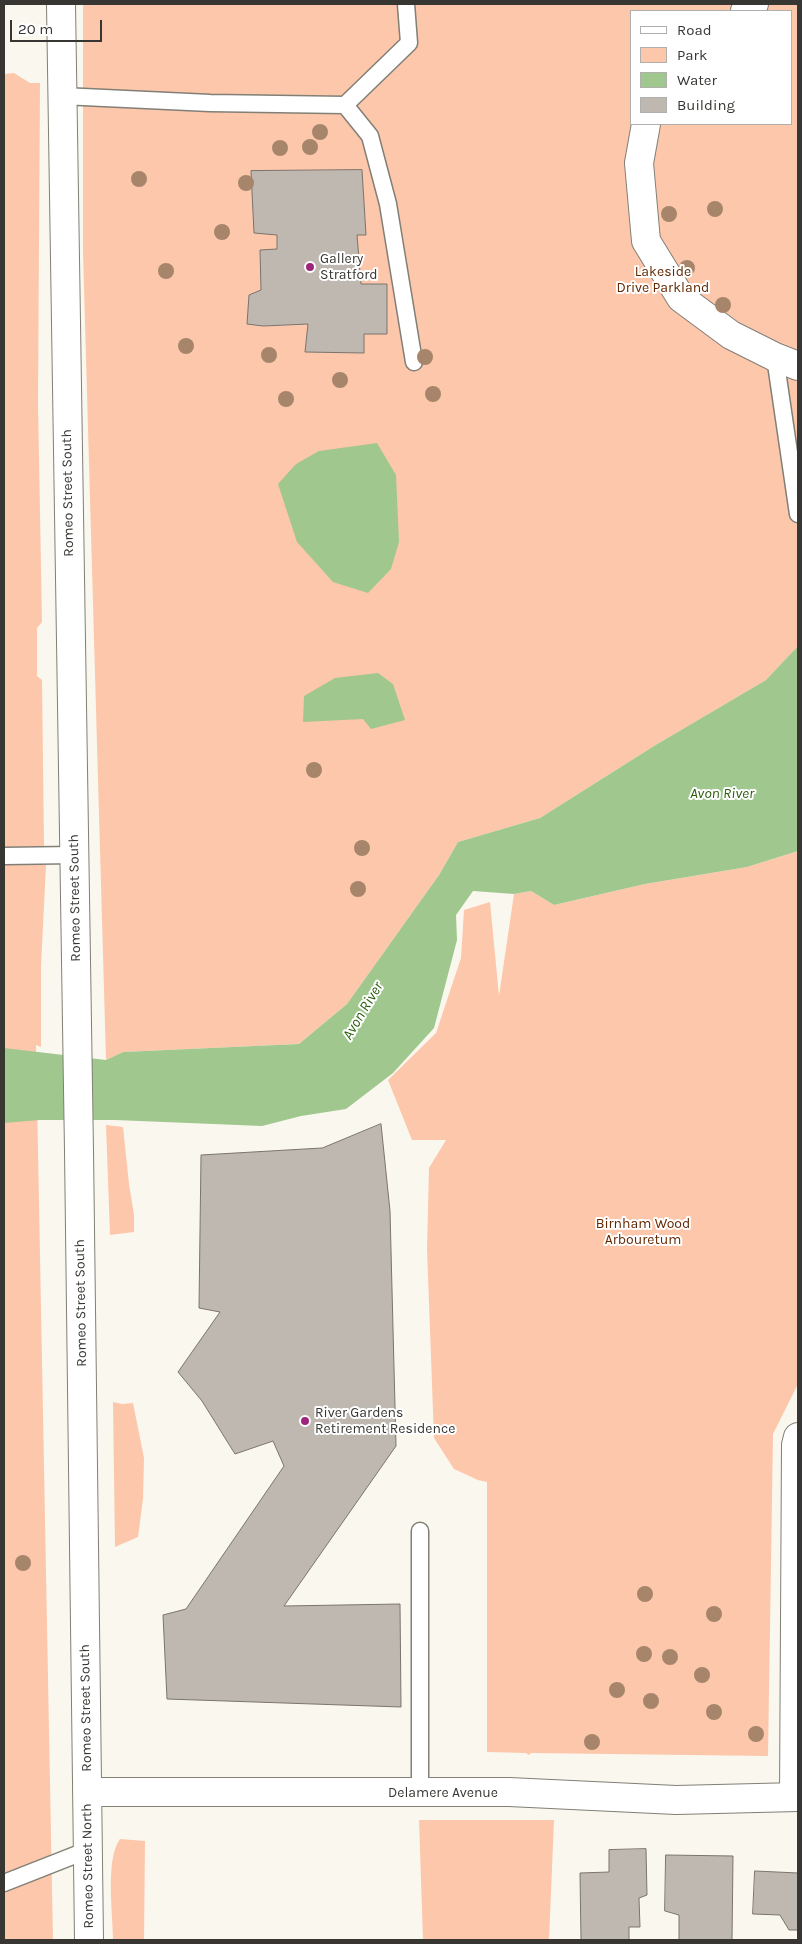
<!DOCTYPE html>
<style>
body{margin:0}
#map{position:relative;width:802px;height:1944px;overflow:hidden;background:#faf7ee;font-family:Karla,sans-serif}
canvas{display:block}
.frame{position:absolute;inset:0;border:5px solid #373632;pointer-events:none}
.legend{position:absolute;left:630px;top:10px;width:162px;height:115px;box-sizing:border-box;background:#fff;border:1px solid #afafad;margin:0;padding:6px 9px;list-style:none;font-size:15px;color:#373632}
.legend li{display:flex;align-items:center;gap:10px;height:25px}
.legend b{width:25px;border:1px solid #afafad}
.scale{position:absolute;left:10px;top:20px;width:92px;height:22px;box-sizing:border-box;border:2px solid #373632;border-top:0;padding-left:6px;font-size:15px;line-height:18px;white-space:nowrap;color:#373632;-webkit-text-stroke:4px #fff;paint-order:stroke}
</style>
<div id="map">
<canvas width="802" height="1944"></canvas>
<div class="frame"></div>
<ul class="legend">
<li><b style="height:6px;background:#fff"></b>Road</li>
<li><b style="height:14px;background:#fdc7ac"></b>Park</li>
<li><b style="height:14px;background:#9fc78e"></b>Water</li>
<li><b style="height:14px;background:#beb8b0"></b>Building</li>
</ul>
<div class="scale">20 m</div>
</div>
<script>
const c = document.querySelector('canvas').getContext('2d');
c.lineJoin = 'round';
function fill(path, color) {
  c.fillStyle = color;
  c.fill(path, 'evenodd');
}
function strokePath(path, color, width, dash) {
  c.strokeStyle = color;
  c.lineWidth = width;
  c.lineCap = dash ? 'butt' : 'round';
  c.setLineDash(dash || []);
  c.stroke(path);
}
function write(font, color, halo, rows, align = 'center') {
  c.font = font + ' Karla,sans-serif';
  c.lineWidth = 4;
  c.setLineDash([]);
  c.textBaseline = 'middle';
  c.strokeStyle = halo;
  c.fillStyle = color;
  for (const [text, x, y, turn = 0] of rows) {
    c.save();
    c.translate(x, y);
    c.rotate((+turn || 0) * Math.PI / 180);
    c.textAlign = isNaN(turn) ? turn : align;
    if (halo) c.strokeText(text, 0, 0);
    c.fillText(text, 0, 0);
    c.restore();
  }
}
fill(new Path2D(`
 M 83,4 L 798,4 L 798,646 L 766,680 L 654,746 L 540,818 L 458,842 L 439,875 L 347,1004 L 299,1044 L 123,1052 L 106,1060 L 83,253 ZM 631,11 L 791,11 L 791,124 L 631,124 Z
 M 14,73 L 30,83 L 40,83 L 38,404 L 42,622 L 37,628 L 37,676 L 42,680 L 44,846 L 37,847 L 36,865 L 46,865 L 41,966 L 41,1047 L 36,1045 L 53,1940 L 4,1940 L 4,74 Z
 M 798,851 L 798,1384 L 773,1434 L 768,1756 L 531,1753 L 529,1755 L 526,1753 L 487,1752 L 487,1482 L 478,1480 L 454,1469 L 434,1438 L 427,1249 L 429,1168 L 446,1140 L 412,1140 L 388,1080 L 436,1033 L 461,958 L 464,910 L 490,902 L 499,996 L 514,894 L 531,891 L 554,905 L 645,884 L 747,867 Z
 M 106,1125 L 123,1127 L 129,1184 L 134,1215 L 134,1232 L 110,1235 Z
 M 113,1402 L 122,1404 L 133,1403 L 144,1458 L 143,1499 L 138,1537 L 115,1547 Z
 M 419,1820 L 554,1820 L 549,1940 L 423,1940 Z
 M 120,1839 L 145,1841 L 144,1940 L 113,1940 C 113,1914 105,1859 120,1839 Z`), '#fdc7ac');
fill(new Path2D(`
 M 377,443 L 396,475 L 399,542 L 391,569 L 368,593 L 333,582 L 297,542 L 278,484 L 296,464 L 319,451 Z
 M 798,646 L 798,851 L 747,867 L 645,884 L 554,905 L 531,891 L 514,894 L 473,891 L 456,915 L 457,940 L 434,1028 L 393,1073 L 346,1109 L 301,1116 L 262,1126 L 115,1120 L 40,1120 L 4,1123 L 4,1048 L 106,1060 L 123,1052 L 299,1044 L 347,1004 L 439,875 L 458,842 L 540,818 L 654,746 L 766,680 Z
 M 378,673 L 393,684 L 405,720 L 371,729 L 363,719 L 303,722 L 304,696 L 335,678 Z`), '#9fc78e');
const building = new Path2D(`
 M 362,170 L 366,235 L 357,235 L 361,284 L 387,284 L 387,334 L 364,334 L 364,353 L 305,352 L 308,324 L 263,326 L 247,324 L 249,295 L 261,290 L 260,250 L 277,249 L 277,235 L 254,233 L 251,171 Z
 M 381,1124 L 390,1211 L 396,1446 L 284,1606 L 400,1604 L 401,1707 L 167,1699 L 163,1615 L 186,1609 L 284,1466 L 273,1441 L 235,1454 L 202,1401 L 178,1372 L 220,1312 L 199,1308 L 201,1155 L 322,1148 Z
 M 646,1849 L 647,1895 L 639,1898 L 640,1927 L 629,1927 L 629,1940 L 581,1940 L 580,1873 L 609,1872 L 609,1850 Z
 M 666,1855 L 733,1856 L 732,1940 L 679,1940 L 679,1915 L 665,1911 Z
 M 755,1871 L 798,1873 L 798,1930 L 789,1930 L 780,1915 L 753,1914 Z`);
fill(building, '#beb8b0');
strokePath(building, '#7a746d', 1);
const lane = new Path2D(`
 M 62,96 L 210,103 L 345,105 L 409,43 L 406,4
 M 345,105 L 370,136 L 388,204 L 414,362
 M 775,357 L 798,514
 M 4,856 L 74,855
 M 420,1531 L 420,1793
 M 4,1883 L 88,1850`);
const street = new Path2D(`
 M 745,11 L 754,4
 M 646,124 L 639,163 L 646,241 L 681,298 L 731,335 L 775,357 L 798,366
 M 794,1797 L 796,1445 L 798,1437`);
const secondary = new Path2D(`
 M 61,4 L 79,1151 L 89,1940
 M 87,1792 L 509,1792 L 676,1800 L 798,1797`);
strokePath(lane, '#817f76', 19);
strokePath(street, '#817f76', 30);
strokePath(secondary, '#817f76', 30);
strokePath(lane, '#fff', 16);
strokePath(street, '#fff', 28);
strokePath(secondary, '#fff', 28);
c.fillStyle = '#a6856b';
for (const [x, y] of [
 [320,132],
 [310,147],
 [280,148],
 [139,179],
 [246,183],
 [715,209],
 [669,214],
 [222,232],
 [687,268],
 [166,271],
 [723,305],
 [186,346],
 [269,355],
 [425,357],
 [340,380],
 [433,394],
 [286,399],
 [314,770],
 [362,848],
 [358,889],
 [23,1563],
 [645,1594],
 [714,1614],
 [644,1654],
 [670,1657],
 [702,1675],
 [617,1690],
 [651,1701],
 [714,1712],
 [756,1734],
 [592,1742]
]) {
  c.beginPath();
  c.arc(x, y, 8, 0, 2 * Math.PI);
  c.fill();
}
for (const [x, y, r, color] of [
 [310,267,5,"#9e257c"],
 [305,1421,5,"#9e257c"]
]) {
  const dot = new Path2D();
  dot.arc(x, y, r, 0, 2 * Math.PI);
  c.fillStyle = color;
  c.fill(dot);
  strokePath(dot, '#fff', 2);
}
write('14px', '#373632', '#fff', [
 ["Gallery",320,259],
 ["Stratford",320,275],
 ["River Gardens",315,1413],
 ["Retirement Residence",315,1429]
], 'left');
write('14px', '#622800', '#fff', [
 ["Lakeside",663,272],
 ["Drive Parkland",663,288],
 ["Birnham Wood",643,1224],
 ["Arbouretum",643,1240]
]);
write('14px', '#373632', '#fff', [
 ["Romeo Street South",68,493,-91],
 ["Romeo Street South",75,898,-91],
 ["Romeo Street South",81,1303,-91],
 ["Romeo Street South",86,1708,-91],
 ["Delamere Avenue",443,1793],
 ["Romeo Street North",88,1866,-91]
]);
write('italic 15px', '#2b5c0b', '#fff', [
 ["Avon River",722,794],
 ["Avon River",363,1011,-59]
]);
</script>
